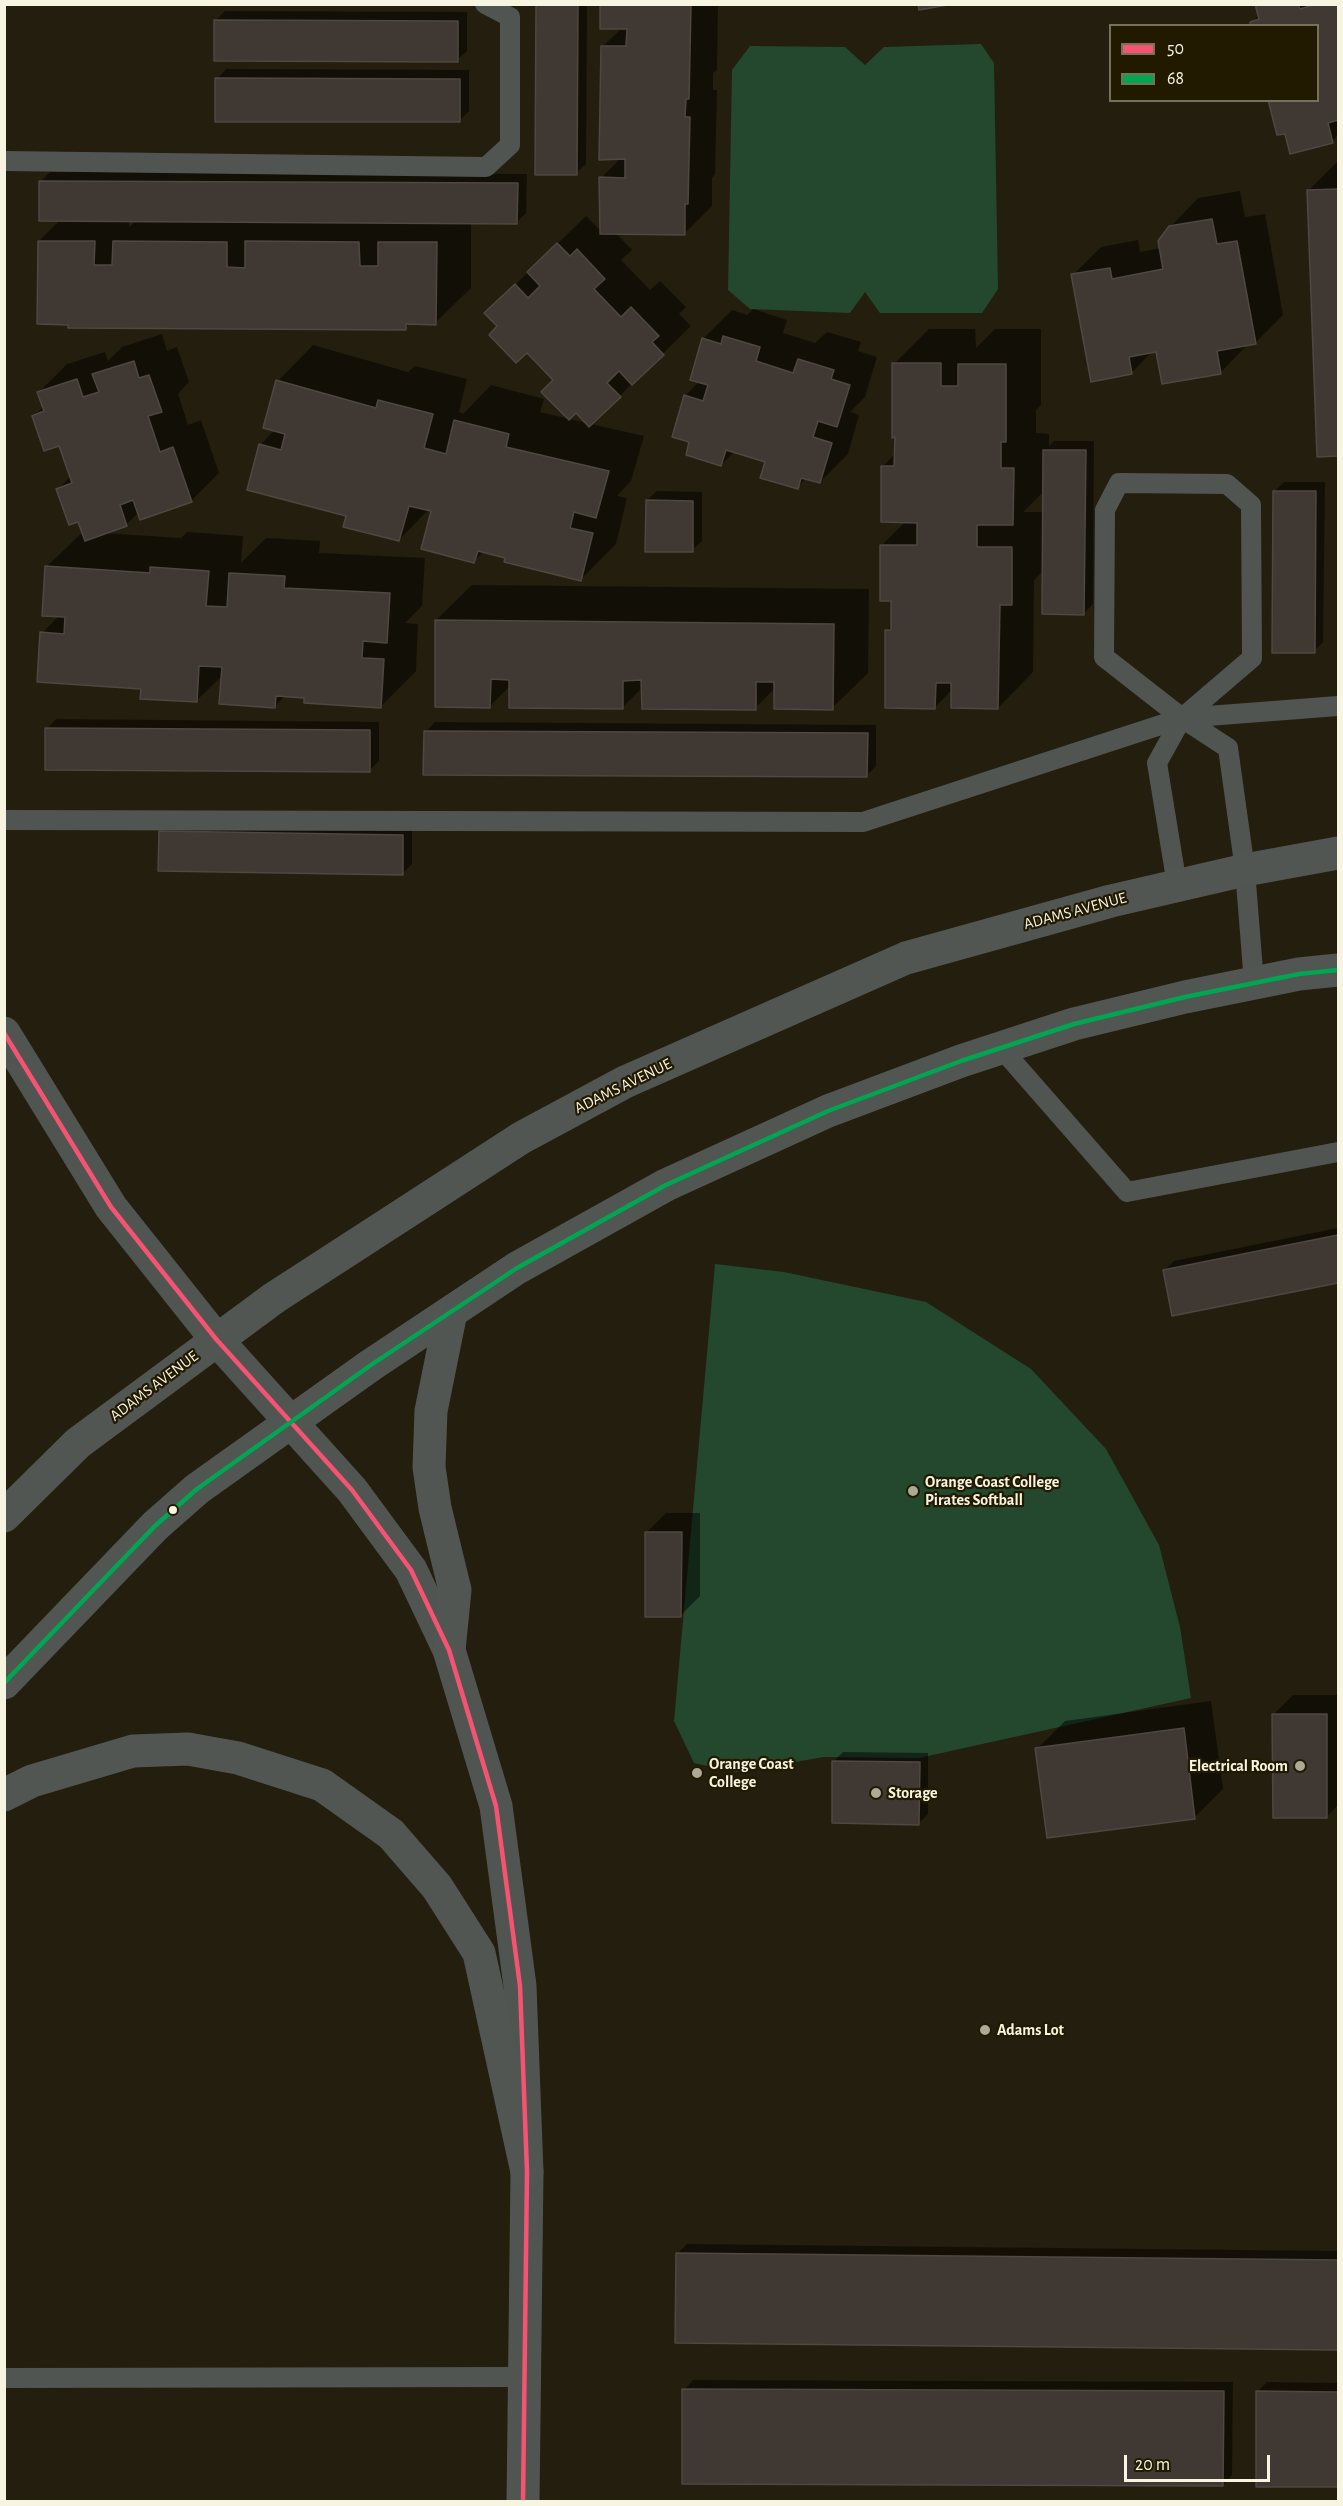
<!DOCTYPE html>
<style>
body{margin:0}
#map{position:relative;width:1343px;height:2506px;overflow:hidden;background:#231e0d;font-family:"Alegreya Sans",sans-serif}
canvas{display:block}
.frame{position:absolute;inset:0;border:6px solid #f8f4e2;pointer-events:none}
.legend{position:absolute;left:1109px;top:24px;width:210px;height:78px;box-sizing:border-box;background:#221a00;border:2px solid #78715a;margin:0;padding:8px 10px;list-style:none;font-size:18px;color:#f8f4e2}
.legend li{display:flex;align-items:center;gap:12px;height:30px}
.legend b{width:30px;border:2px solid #78715a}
.scale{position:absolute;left:1124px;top:2455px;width:146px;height:27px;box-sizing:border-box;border:3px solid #f8f4e2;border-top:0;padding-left:8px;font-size:18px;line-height:21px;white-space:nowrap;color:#f8f4e2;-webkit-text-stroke:4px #221a00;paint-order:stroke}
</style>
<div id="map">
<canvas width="1343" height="2506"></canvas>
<div class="frame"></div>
<ul class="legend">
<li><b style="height:8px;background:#f65372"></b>50</li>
<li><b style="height:8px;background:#00a651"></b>68</li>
</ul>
<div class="scale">20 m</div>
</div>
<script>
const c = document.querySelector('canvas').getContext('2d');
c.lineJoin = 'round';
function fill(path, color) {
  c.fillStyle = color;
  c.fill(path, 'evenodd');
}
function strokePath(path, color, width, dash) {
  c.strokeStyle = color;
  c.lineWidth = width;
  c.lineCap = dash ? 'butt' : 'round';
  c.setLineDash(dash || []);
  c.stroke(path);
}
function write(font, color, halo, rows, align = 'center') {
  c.font = font + ' "Alegreya Sans",sans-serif';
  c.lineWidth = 4.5;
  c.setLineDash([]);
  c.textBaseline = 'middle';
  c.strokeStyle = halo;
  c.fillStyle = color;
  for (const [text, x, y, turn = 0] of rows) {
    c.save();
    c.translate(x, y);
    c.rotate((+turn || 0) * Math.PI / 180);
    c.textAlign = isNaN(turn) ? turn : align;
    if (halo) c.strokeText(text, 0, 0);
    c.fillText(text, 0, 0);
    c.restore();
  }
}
fill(new Path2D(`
 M 981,44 L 994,63 L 998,289 L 982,313 L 880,313 L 865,292 L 850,313 L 750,309 L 728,290 L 732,70 L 750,46 L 845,47 L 865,65 L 884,47 Z
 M 715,1264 L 784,1272 L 926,1302 L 1031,1369 L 1106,1449 L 1159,1545 L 1180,1627 L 1191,1698 L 919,1758 L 824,1757 L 736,1772 L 694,1763 L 674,1721 Z`), '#23482e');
fill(new Path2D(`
 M 537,4 L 587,4 L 586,164 L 576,173 Z
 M 602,4 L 718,4 L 717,70 L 713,73 L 713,90 L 717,90 L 715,174 L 712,178 L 712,206 L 684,234 L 615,232 L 632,250 L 621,260 L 650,290 L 660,281 L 686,307 L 679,314 L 691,326 L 591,424 L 644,436 L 631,481 L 617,496 L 627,498 L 616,544 L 580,580 L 484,551 L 474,561 L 432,510 L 429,509 L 399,540 L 348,515 L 260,445 L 275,430 L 278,381 L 313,345 L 408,372 L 415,366 L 467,379 L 459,412 L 463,414 L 491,385 L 544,399 L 540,412 L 587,423 L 555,380 L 486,313 L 586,216 L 599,229 L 601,227 L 601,178 L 621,158 L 602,47 L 622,28 Z
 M 1257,4 L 1338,4 L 1338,135 L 1332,141 L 1318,100 L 1318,26 L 1251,23 L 1259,15 Z
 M 225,11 L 467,12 L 467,51 L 457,60 L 216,20 Z
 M 226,69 L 469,70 L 469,111 L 460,120 L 217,79 Z
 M 1337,162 L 1338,162 L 1338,454 L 1318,455 L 1309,190 Z
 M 50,172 L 527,174 L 526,213 L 516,223 L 471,222 L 471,288 L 435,323 L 411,323 L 405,328 L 69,327 L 39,241 L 60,220 L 41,181 ZM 129,220 L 136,221 L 129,227 Z
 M 1240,191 L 1245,217 L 1265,214 L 1283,315 L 1255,343 L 1248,344 L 1220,373 L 1157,350 L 1153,351 L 1131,373 L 1073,275 L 1101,247 L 1138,240 L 1140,252 L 1161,248 L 1170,227 L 1198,198 Z
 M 753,309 L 787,320 L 783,333 L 815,343 L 827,332 L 861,342 L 858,351 L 877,357 L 865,397 L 850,412 L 859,415 L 848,454 L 820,482 L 806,478 L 798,487 L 767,461 L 735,451 L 721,465 L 691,441 L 685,396 L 700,381 L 692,379 L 704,338 L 732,310 L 747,315 Z
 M 929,329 L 975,329 L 976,348 L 995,329 L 1041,329 L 1041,405 L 1036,410 L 1036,433 L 1049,434 L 1049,446 L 1054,441 L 1094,441 L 1093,604 L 1083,614 L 1044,570 L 1034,580 L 1033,672 L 998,708 L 952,690 L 935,707 L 886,631 L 892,625 L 893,600 L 882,545 L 906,521 L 882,467 L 896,453 L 894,364 ZM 1044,491 L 1044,512 L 1023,512 Z
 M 162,334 L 167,351 L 177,347 L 189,382 L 178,394 L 188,425 L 201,420 L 219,473 L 191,501 L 139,512 L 126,525 L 102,533 L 181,538 L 187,532 L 243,536 L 241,563 L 266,538 L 320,541 L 319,553 L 425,558 L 422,606 L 405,623 L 418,624 L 416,671 L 380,707 L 286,695 L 275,706 L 223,675 L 196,701 L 142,688 L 42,633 L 59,616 L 46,567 L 83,532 L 79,520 L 58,489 L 71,476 L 60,444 L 34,416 L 44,406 L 39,392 L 67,364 L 105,352 L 108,361 L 122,347 Z
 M 1284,482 L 1325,482 L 1323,642 L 1314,651 L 1275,491 Z
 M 657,491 L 702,492 L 702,541 L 692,550 L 647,500 Z
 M 472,585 L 869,589 L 868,673 L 832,708 L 775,688 L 755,708 L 643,687 L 622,708 L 511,685 L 490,706 L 436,620 Z
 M 56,719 L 379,722 L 379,761 L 369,771 L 47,729 Z
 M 435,722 L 876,725 L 876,766 L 867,775 L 426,732 Z
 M 170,822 L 412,826 L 412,864 L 403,873 L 160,832 Z
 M 1338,1228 L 1338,1281 L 1173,1314 L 1165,1270 L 1174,1261 Z
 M 666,1513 L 700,1513 L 700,1596 L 681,1615 L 647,1532 Z
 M 1293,1695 L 1338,1695 L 1338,1805 L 1326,1817 L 1274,1714 Z
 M 1211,1701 L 1223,1789 L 1195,1817 L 1037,1749 L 1065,1721 Z
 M 843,1752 L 928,1753 L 928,1814 L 918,1824 L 834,1761 Z
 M 687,2244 L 1338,2251 L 1338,2348 L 676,2342 L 677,2254 Z
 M 693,2380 L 1233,2382 L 1232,2475 L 1223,2485 L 684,2390 Z
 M 1267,2382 L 1338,2383 L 1338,2486 L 1257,2485 L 1257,2392 Z`), '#0007');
const building = new Path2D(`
 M 536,4 L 578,4 L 577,175 L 535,175 Z
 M 600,4 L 691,5 L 689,99 L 686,99 L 685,117 L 690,117 L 688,204 L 685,204 L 685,235 L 600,234 L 599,177 L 625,178 L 625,159 L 599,160 L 601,46 L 626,46 L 627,29 L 600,29 Z
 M 918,4 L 953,4 L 919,10 Z
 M 1255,4 L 1298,4 L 1300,9 L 1316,4 L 1338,4 L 1338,120 L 1328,123 L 1333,143 L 1290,154 L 1285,134 L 1277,135 L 1268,100 L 1318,100 L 1318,26 L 1250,26 L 1250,22 L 1259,19 Z
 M 214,20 L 458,21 L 458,62 L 214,61 Z
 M 215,78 L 460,79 L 460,122 L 215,122 Z
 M 39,181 L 518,183 L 517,224 L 39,221 Z
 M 1338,189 L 1338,456 L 1317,457 L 1307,190 Z
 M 1212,219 L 1217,244 L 1237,241 L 1256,344 L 1217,351 L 1221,374 L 1162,384 L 1156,352 L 1129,357 L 1132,374 L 1091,382 L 1071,274 L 1110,268 L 1112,279 L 1163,269 L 1158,241 L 1169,226 Z
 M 38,241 L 95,241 L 94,265 L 112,265 L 113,241 L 227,242 L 227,267 L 245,268 L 245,241 L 359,242 L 360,266 L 378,266 L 378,242 L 437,242 L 436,325 L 406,324 L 406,330 L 68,328 L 68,325 L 37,324 Z
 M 557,243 L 570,256 L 577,249 L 605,279 L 594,289 L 621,317 L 631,307 L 659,336 L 652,342 L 664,355 L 632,385 L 619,371 L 607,383 L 621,397 L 589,427 L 576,413 L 569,420 L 541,392 L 553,380 L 527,353 L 516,363 L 489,335 L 497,326 L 484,313 L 515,284 L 528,298 L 540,286 L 527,272 Z
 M 723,336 L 760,347 L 756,361 L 793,373 L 798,359 L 834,370 L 831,379 L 850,385 L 837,427 L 818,421 L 813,437 L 832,443 L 820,483 L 801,478 L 798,489 L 760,478 L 765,462 L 726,450 L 721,466 L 686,455 L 689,442 L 672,437 L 684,395 L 703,401 L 708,385 L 690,380 L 702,338 L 721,344 Z
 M 134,361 L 139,378 L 149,375 L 162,412 L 148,416 L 160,452 L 173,447 L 192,502 L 140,520 L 133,500 L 120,505 L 127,526 L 85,541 L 78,522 L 69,525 L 56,489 L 72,483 L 59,446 L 44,451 L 32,416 L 44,411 L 37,392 L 77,379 L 83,397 L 99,392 L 92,374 Z
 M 892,363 L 941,363 L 941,386 L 958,386 L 958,364 L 1006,364 L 1006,442 L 1001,442 L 1001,468 L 1014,468 L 1013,525 L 977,525 L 977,547 L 1012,547 L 1012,605 L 1000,605 L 998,709 L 951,708 L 951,683 L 936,683 L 935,709 L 885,708 L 885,630 L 891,630 L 891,601 L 880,601 L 880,545 L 917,545 L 917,523 L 881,522 L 881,466 L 894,466 L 895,437 L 892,438 Z
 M 276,380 L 376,408 L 378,400 L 433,414 L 424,448 L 446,454 L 454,420 L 509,434 L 506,447 L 609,471 L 596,518 L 574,512 L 570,528 L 593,533 L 581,581 L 504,562 L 505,558 L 478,551 L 474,563 L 421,549 L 431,511 L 409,506 L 399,541 L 343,527 L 346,516 L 247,490 L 259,444 L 281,450 L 285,434 L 263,428 Z
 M 1043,450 L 1086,450 L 1084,615 L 1042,614 Z
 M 1273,491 L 1316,491 L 1315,653 L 1272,653 Z
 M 646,500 L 693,501 L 693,552 L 645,552 Z
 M 45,566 L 150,573 L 150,567 L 209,571 L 206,606 L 227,607 L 229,573 L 285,576 L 284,588 L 390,593 L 387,643 L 363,641 L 362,658 L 384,659 L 381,708 L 304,703 L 304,698 L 276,696 L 275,708 L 219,704 L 222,667 L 199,666 L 197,702 L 140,699 L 141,689 L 37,682 L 40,632 L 64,634 L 65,617 L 42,616 Z
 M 435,620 L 834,624 L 833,710 L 774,709 L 774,682 L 756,682 L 756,710 L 642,709 L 641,680 L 623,681 L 623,709 L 509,708 L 509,680 L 491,679 L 490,708 L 435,707 Z
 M 45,728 L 370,730 L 370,772 L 45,770 Z
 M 424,731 L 868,733 L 867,777 L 423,775 Z
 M 159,831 L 403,835 L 403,875 L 158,871 Z
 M 1338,1235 L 1338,1283 L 1172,1316 L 1163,1270 Z
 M 645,1532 L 682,1532 L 681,1617 L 645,1617 Z
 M 1272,1714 L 1327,1714 L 1327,1818 L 1273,1818 Z
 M 1184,1728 L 1195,1819 L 1047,1838 L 1035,1748 Z
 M 832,1761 L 920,1762 L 919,1825 L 832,1823 Z
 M 676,2253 L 1338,2260 L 1338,2350 L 675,2343 Z
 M 682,2389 L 1224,2391 L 1223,2486 L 682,2484 Z
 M 1256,2391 L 1338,2392 L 1338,2487 L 1256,2487 Z`);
fill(building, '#403833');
strokePath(building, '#4f4742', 1.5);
strokePath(new Path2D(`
 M 4,161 L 486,167 L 510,145 L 510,17 L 485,4
 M 4,820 L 863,822 L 1182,718 L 1338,706
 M 1177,885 L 1157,763 L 1182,718 L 1252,658 L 1251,505 L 1227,484 L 1119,483 L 1105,510 L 1104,657 L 1182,718 L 1228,748 L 1245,870 L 1254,983
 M 1001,1048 L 1127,1192 L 1338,1152
 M 4,2378 L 524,2377`), '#515551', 20);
strokePath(new Path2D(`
 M 4,1033 L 111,1207 L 216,1339 L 352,1490 L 411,1570 L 449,1650 L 496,1806 L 520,1986 L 527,2172 L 523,2502`), '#515551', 33);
strokePath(new Path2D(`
 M 4,1516 L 78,1443 L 274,1298 L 521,1138 L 625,1082 L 906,958 L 1111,901 L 1245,870 L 1338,853
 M 449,1650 L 455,1590 L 435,1508 L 429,1467 L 431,1411 L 451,1312
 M 4,1683 L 155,1526 L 197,1489 L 371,1365 L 517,1268 L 666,1185 L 828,1111 L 961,1061 L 1074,1024 L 1185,997 L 1299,974 L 1338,970
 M 4,1795 L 32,1781 L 133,1751 L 188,1749 L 238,1758 L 322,1785 L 391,1834 L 437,1887 L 479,1953 L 527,2172`), '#515652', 33);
strokePath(new Path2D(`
 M 4,1033 L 111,1207 L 216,1339 L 352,1490 L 411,1570 L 449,1650 L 496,1806 L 520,1986 L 527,2172 L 523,2502`), '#f65372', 4.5);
strokePath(new Path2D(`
 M 4,1683 L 155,1526 L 197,1489 L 371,1365 L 517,1268 L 666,1185 L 828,1111 L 961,1061 L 1074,1024 L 1185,997 L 1299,974 L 1338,970`), '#00a651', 4.5);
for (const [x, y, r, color] of [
 [913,1491,6,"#ada997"],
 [173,1510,5,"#f8f4e2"],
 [1300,1766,6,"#ada997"],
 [697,1773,6,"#ada997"],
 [876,1793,6,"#ada997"],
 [985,2030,6,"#ada997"]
]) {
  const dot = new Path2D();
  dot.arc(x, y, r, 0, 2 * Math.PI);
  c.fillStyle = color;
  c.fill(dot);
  strokePath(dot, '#221a00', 2);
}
write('16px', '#f8f4e2', '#221a00', [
 ["ADAMS AVENUE",1075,911,-15],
 ["ADAMS AVENUE",623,1086,-26],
 ["ADAMS AVENUE",154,1386,-37]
]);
write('bold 16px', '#f8f4e2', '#221a00', [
 ["Orange Coast College",925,1482],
 ["Pirates Softball",925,1500],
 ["Orange Coast",709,1764],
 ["College",709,1782],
 ["Electrical Room",1288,1766,"right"],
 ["Storage",888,1793],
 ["Adams Lot",997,2030]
], 'left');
</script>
